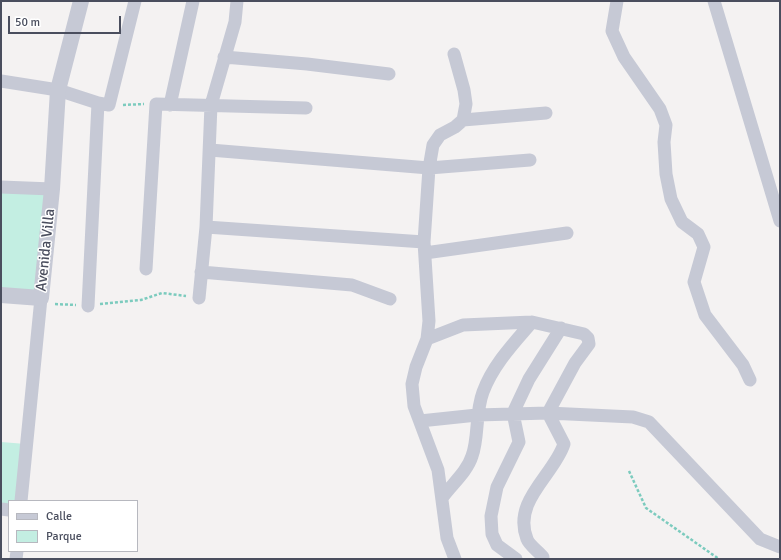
<!DOCTYPE html>
<style>
body{margin:0}
#map{position:relative;width:781px;height:560px;overflow:hidden;background:#f4f2f2;font-family:Signika,sans-serif}
canvas{display:block}
.frame{position:absolute;inset:0;border:2px solid #4a4e5e;pointer-events:none}
.legend{position:absolute;left:8px;top:500px;width:130px;height:52px;box-sizing:border-box;background:#fff;border:1px solid #b7b8bf;margin:0;padding:5px 7px;list-style:none;font-size:12px;color:#4a4e5e}
.legend li{display:flex;align-items:center;gap:8px;height:20px}
.legend b{width:20px;border:1px solid #b7b8bf}
.scale{position:absolute;left:8px;top:16px;width:113px;height:18px;box-sizing:border-box;border:2px solid #4a4e5e;border-top:0;padding-left:5px;font-size:12px;line-height:14px;white-space:nowrap;color:#4a4e5e;-webkit-text-stroke:3px #fff;paint-order:stroke}
</style>
<div id="map">
<canvas width="781" height="560"></canvas>
<div class="frame"></div>
<ul class="legend">
<li><b style="height:5px;background:#c6c9d5"></b>Calle</li>
<li><b style="height:11px;background:#c3eee2"></b>Parque</li>
</ul>
<div class="scale">50 m</div>
</div>
<script>
const c = document.querySelector('canvas').getContext('2d');
c.lineJoin = 'round';
function fill(path, color) {
  c.fillStyle = color;
  c.fill(path, 'evenodd');
}
function strokePath(path, color, width, dash) {
  c.strokeStyle = color;
  c.lineWidth = width;
  c.lineCap = dash ? 'butt' : 'round';
  c.setLineDash(dash || []);
  c.stroke(path);
}
function write(font, color, halo, rows, align = 'center') {
  c.font = font + ' Signika,sans-serif';
  c.lineWidth = 3;
  c.setLineDash([]);
  c.textBaseline = 'middle';
  c.strokeStyle = halo;
  c.fillStyle = color;
  for (const [text, x, y, turn = 0] of rows) {
    c.save();
    c.translate(x, y);
    c.rotate((+turn || 0) * Math.PI / 180);
    c.textAlign = isNaN(turn) ? turn : align;
    if (halo) c.strokeText(text, 0, 0);
    c.fillText(text, 0, 0);
    c.restore();
  }
}
fill(new Path2D(`
 M 1,189 L 52,189 L 41,298 L 1,295 Z
 M 1,442 L 26,444 L 23,501 L 9,501 L 9,505 L 1,505 Z`), '#c3eee2');
strokePath(new Path2D(`
 M 123,105 L 144,104
 M 55,304 L 76,305
 M 100,304 L 141,300 L 162,293 L 186,296
 M 629,471 L 646,508 L 719,559`), '#7ccbbe', 2.5, [3, 2]);
strokePath(new Path2D(`
 M 617,1 L 612,31 L 624,57 L 660,109 L 666,125 L 664,142 L 666,174 L 671,199 L 682,222 L 698,234 L 704,247 L 694,282 L 705,315 L 743,365 L 750,380
 M 714,1 L 780,221
 M 454,54 L 464,90 L 466,104 L 463,120 L 455,127 L 440,135 L 433,145 L 429,168 L 424,242 L 429,321 L 427,339 L 416,367 L 412,384 L 414,406 L 438,470 L 447,538 L 455,559
 M 224,57 L 307,64 L 389,74
 M 1,81 L 58,90 L 98,103 L 109,105 L 135,1
 M 170,105 L 193,1
 M 463,120 L 546,113
 M 210,150 L 429,168 L 530,160
 M 1,187 L 52,189
 M 206,227 L 424,242
 M 425,253 L 567,233
 M 146,269 L 156,104 L 306,108
 M 201,272 L 352,285 L 390,299
 M 199,298 L 206,227 L 211,105 L 235,22 L 237,1
 M 88,306 L 98,103
 M 420,421 L 477,415 L 548,413 L 575,363 L 589,344 L 588,338 L 584,334 L 532,322 L 463,325 L 427,339
 M 442,498 C 452,484 467,472 472,456 C 479,437 475,413 483,392 C 493,365 513,344 532,322
 M 21,501 L 41,298
 M 1,509 L 9,510
 M 543,557 C 539,552 529,545 527,539 C 512,501 554,475 564,444 L 548,413 L 633,417 L 649,422 L 760,539 L 780,547
 M 16,559 L 17,551
 M 516,559 L 497,545 L 492,534 L 491,516 L 497,487 L 519,442 L 513,413 L 529,379 L 561,328`), '#c6c9d5', 13);
strokePath(new Path2D(`
 M 1,295 L 41,298 L 52,189 L 58,90 L 81,1`), '#c6c9d5', 16);
write('15px', '#4a4e5e', '#fff', [
 ["Avenida Villa",46,250,-84]
]);
</script>
